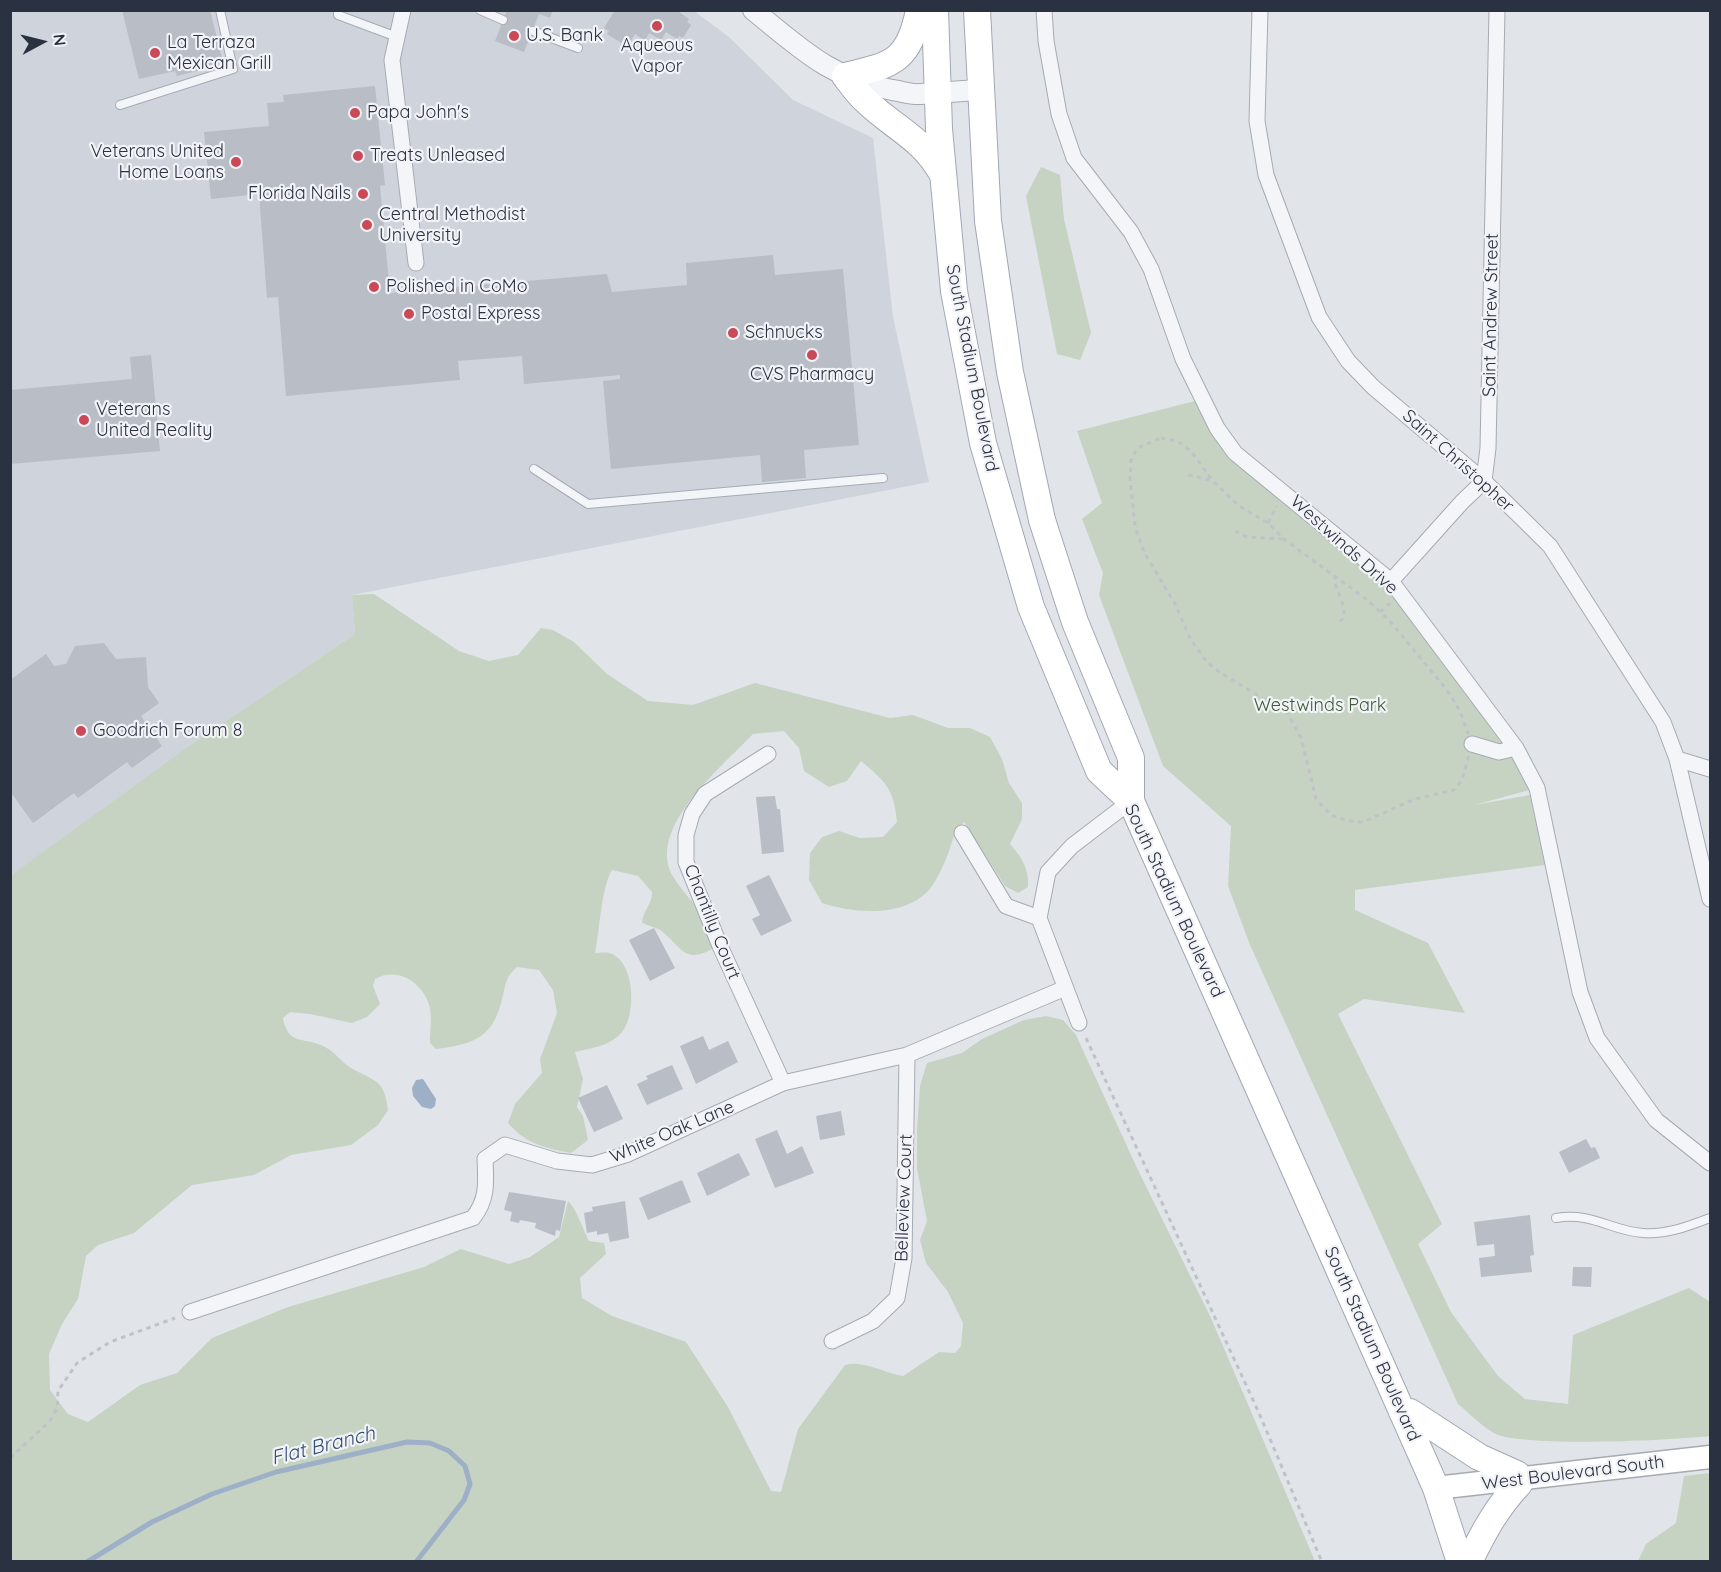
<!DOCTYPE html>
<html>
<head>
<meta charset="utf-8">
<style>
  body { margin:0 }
  #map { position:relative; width:1721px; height:1572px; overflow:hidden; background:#e1e4e9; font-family:Quicksand,sans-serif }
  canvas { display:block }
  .frame { position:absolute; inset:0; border:12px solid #2a3141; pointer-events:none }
  .north { position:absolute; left:12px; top:12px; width:60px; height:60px; -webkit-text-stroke:4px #f1f3f7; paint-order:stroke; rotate:83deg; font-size:16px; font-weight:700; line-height:24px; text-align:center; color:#2a3141 }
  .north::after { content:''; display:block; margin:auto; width:21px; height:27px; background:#2a3141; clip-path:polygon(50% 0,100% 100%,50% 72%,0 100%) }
</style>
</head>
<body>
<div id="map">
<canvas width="1721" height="1572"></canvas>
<div class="frame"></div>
<div class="north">N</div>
</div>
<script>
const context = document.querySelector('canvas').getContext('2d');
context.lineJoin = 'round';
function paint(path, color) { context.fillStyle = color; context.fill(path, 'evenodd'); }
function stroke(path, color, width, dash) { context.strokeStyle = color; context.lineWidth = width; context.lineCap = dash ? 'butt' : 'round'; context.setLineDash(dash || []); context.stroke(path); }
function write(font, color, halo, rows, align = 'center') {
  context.font = font + ' Quicksand,sans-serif'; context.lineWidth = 4.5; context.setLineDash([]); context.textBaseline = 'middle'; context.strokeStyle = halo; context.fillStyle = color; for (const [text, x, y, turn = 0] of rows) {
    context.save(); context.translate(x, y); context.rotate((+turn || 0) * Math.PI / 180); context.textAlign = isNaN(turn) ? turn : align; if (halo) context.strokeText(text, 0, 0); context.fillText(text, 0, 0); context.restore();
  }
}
paint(new Path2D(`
  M11 11H694L729 37 793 100 873 138 893 317 929 482 352 595 355 634 186 748 11 876Z`), '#cfd3db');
paint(new Path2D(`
  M1041 167 1060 175 1064 219 1091 333 1080 360 1057 354 1026 196Z
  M1203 399 1217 428 1391 581 1537 788 1474 805 1530 795 1545 865 1355 890V910L1428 943 1465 1013 1364 999 1338 1014 1442 1224 1418 1244 1451 1312 1498 1376 1525 1399 1568 1404 1573 1335 1689 1288 1710 1302V1436C1675 1440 1519 1448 1494 1433 1481 1426 1469 1413 1458 1404L1250 945 1228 886 1231 826 1163 766 1099 595 1103 573 1082 519 1102 503 1077 431Z
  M374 594 459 651 489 661 518 655 541 628 553 630 574 642 607 674 648 701 693 705 755 683 890 718 913 715 948 728H970L990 737 1002 759 1009 783 1022 803V819L1010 844C1022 858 1029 868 1028 887L1018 893 1005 886 964 822C951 836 953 843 946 859 942 868 935 884 928 891 902 918 854 913 822 903L809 880 810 853 822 837 839 831 860 838 883 837 897 822C894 789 886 782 861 761L847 781 829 787 804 771 799 748 784 731 753 734C723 766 643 830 674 878 693 907 709 912 712 949 683 965 681 945 660 930 655 927 647 925 642 923 643 910 652 905 652 892L638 876 612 870C601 888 600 929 595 953 599 953 605 952 609 953 635 960 637 1014 622 1032 610 1046 592 1048 575 1052L583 1079 577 1107 583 1116 588 1140 571 1153C545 1148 526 1144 508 1123L515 1104 542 1073 540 1059 557 1013 553 990 539 970 517 967C507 975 506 982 503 995 494 1037 476 1044 436 1049L430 1043C430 1032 432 1019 430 1008 424 983 398 966 375 979L373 986 380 1004 367 1017 352 1023 310 1014 290 1012 283 1018C288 1045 302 1037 321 1045 334 1050 340 1061 351 1068 376 1082 384 1079 388 1110L378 1125 351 1145 291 1155 254 1175 192 1185 134 1233 98 1245 86 1256 78 1299 62 1324 49 1354 50 1390 68 1414 88 1422 140 1385 177 1373 212 1338 288 1307 424 1267 461 1249 509 1264 530 1257 559 1237 568 1201C576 1208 583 1229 589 1241L604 1243 606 1254 580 1278 582 1298 612 1316 686 1342 728 1407 771 1491 781 1492 798 1429 845 1365C863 1360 884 1373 903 1376L939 1352 955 1353 961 1346 963 1323 948 1292 926 1263 920 1240 927 1221 917 1168V1129L920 1086 927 1063 962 1053 982 1039 1024 1020 1046 1016 1063 1020 1076 1035 1137 1168 1211 1318 1315 1561H11L10 876 186 748 355 634 352 595Z
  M1710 1473V1561H1638L1646 1544 1676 1523 1684 1476Z`), '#c6d3c2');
paint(new Path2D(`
  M423 1079 436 1099 435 1106 431 1109 422 1107 413 1096 412 1088 416 1080Z`), '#9db0c8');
stroke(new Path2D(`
  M87 1562 152 1522 212 1494 276 1472 407 1442 430 1443 449 1451 465 1466 470 1484 464 1500 416 1562`), '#9db0c8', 5);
paint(new Path2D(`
  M122 10H210L222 58 217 66 177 76 175 71 139 79Z
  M507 10H553L550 18 539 14 524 52 495 41Z
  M615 10H676L689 19 687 22 691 25 683 38 679 36 677 39 666 32 661 40 649 33 645 41 635 34 629 44 624 41 623 44 607 34 609 31 604 28Z
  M375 86 385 185 380 186 390 293 607 274 612 292 687 285 686 263 773 255 775 275 843 269 859 445 804 450 806 478 762 482 760 455 611 469 603 381 620 379V375L524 384 522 356 458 361 460 380 286 396 278 297 267 298 259 194 211 199 204 132 269 126 267 103 284 102 283 95Z
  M151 355 160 451 10 464V390L132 379 130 357Z
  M104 643 116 659 146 657 148 687 159 703 141 716 162 746 132 768 127 762 78 798 74 793 33 823 10 791V680L46 654 54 666 66 664 75 646Z
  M775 796 777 809H780L784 852 762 854 756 797Z
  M769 875 792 921 761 936 752 919 760 915 746 886Z
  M654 928 675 968 650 981 629 940Z
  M703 1036 709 1050 728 1041 738 1062 696 1084 680 1046Z
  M672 1065 683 1089 647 1105 637 1084 648 1079 646 1076Z
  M607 1085 623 1119 594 1132 578 1098Z
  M841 1111 845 1135 820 1140 816 1116Z
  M777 1130 787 1154 802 1146 814 1173 775 1188 755 1139Z
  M1586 1139 1591 1148 1595 1147 1600 1158 1569 1173 1559 1152Z
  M739 1153 750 1175 707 1196 697 1173Z
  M682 1180 691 1202 648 1220 639 1198Z
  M509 1192 566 1201 560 1231 556 1230 555 1236 535 1228 536 1223 520 1220 519 1223 510 1221 512 1212 504 1210Z
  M625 1201 629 1238 610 1242 608 1233 597 1235V1231L587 1233 584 1213 593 1211 592 1207Z
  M1530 1215 1534 1255 1530 1256 1532 1272 1481 1277 1479 1258 1495 1256 1494 1244 1477 1246 1474 1222Z
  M1573 1267H1592L1591 1287 1572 1286Z`), '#b8bdc6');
const service = new Path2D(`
  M338 10V15L397 37
  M480 10 503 20
  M533 31 578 48
  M120 105 233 69 220 10
  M534 469 588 504 883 478
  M1556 1218C1593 1212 1611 1231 1643 1233 1666 1235 1689 1226 1710 1218`);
const minor = new Path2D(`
  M403 10 392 60 416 263
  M1044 10 1046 41 1059 114 1074 158 1131 232 1151 269 1183 359 1217 428 1235 453 1391 581 1516 748 1537 788 1580 992 1597 1038 1656 1120 1710 1163
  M1260 10 1257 121 1266 175 1319 317 1348 361 1373 387 1484 481 1550 546 1663 722 1677 759 1710 899
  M1391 581 1462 502 1484 481 1488 448 1497 10
  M1472 744 1499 752 1516 748
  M768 754 705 794 692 814 686 835V862L720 946 783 1083
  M1677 759 1710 769
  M962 833 1006 906 1039 918 1079 1023
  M1039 918 1048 872 1072 846 1131 801
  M190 1312 473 1218C488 1199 486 1182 485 1159L505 1145 557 1161 592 1165 628 1154 783 1083 907 1055 1063 989
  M832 1341 873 1321 897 1298 904 1258 907 1055`);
const tertiary = new Path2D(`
  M753 10C800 48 831 79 892 90 901 91 911 95 920 94 940 93 960 91 980 90`);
const secondary = new Path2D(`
  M1436 1488 1710 1457`);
const primary = new Path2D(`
  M919 10C909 62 892 65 845 76 851 84 858 94 866 101 895 129 922 137 943 175
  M935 10 939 129 954 291 983 443 1031 607 1099 771 1131 801 1436 1488 1460 1562
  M977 10 988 221 1010 372 1042 520 1075 622 1131 758V801
  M1402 1412H1410L1479 1457 1517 1474 1519 1484C1497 1507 1483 1533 1469 1562`);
stroke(service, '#a6abb3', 10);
stroke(minor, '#a6abb3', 17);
stroke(tertiary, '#a6abb3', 22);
stroke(secondary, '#a6abb3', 25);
stroke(primary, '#a1a8b5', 28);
stroke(new Path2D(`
  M1161 438 1177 441 1191 451 1212 480 1239 506 1268 523 1285 540 1366 599 1389 620 1447 690 1460 711 1472 744 1462 780 1454 790 1415 799 1363 822 1348 821 1331 815 1316 799 1301 738 1288 714 1218 671 1207 662 1191 640 1175 604 1144 552 1135 526 1130 479 1131 461 1137 448Z
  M1188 475 1210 480
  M1268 523 1277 506
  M1235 531 1247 537 1283 539
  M1335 575C1333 591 1348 603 1343 619L1339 622
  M1380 612 1390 603
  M1086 1038 1259 1413 1322 1562
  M10 1458 50 1421 57 1408 58 1391 77 1363 110 1342 175 1318`), '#bfc2c8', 3, [4.5, 4.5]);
stroke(service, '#f4f5f8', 8);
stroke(minor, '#f4f5f8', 15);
stroke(tertiary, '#f4f5f8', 20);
stroke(secondary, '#fff', 22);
stroke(primary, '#fff', 26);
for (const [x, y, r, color] of [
  [657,26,6,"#cb4957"],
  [514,36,6,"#cb4957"],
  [155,53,6,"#cb4957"],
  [355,113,6,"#cb4957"],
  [358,156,6,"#cb4957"],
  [236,162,6,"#cb4957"],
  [363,194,6,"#cb4957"],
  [367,225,6,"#cb4957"],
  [374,287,6,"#cb4957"],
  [409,314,6,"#cb4957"],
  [733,333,6,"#cb4957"],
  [812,355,6,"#cb4957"],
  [84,420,6,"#cb4957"],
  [81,731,6,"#cb4957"]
]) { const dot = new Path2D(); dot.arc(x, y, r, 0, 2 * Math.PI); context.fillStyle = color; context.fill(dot); stroke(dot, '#f1f3f7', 2); }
write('18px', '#2a3141', '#f1f3f7', [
  ["U.S. Bank",526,36],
  ["La Terraza",167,43],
  ["Mexican Grill",167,64],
  ["Aqueous",657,46,"center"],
  ["Vapor",657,67,"center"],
  ["Papa John's",367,113],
  ["Veterans United",224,152,"right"],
  ["Home Loans",224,173,"right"],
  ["Treats Unleased",370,156],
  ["Florida Nails",351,194,"right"],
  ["Central Methodist",379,215],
  ["University",379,236],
  ["Polished in CoMo",386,287],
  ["Postal Express",421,314],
  ["Schnucks",745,333],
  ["CVS Pharmacy",812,375,"center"],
  ["Veterans",96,410],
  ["United Reality",96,431],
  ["Goodrich Forum 8",93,731]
], 'left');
write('18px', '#2a3141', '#f1f3f7', [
  ["Saint Andrew Street",1491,315,-89],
  ["South Stadium Boulevard",972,368,79],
  ["Saint Christopher",1458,461,42],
  ["Westwinds Drive",1344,545,42],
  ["South Stadium Boulevard",1174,901,65],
  ["Chantilly Court",712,922,68],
  ["White Oak Lane",672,1132,-23],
  ["Belleview Court",904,1198,-88],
  ["South Stadium Boulevard",1372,1344,66],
  ["West Boulevard South",1573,1473,-7]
]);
write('18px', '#3d5c37', '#f1f3f7', [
  ["Westwinds Park",1320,706]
]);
write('italic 20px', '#354e74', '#f1f3f7', [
  ["Flat Branch",323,1446,-14]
]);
</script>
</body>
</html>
